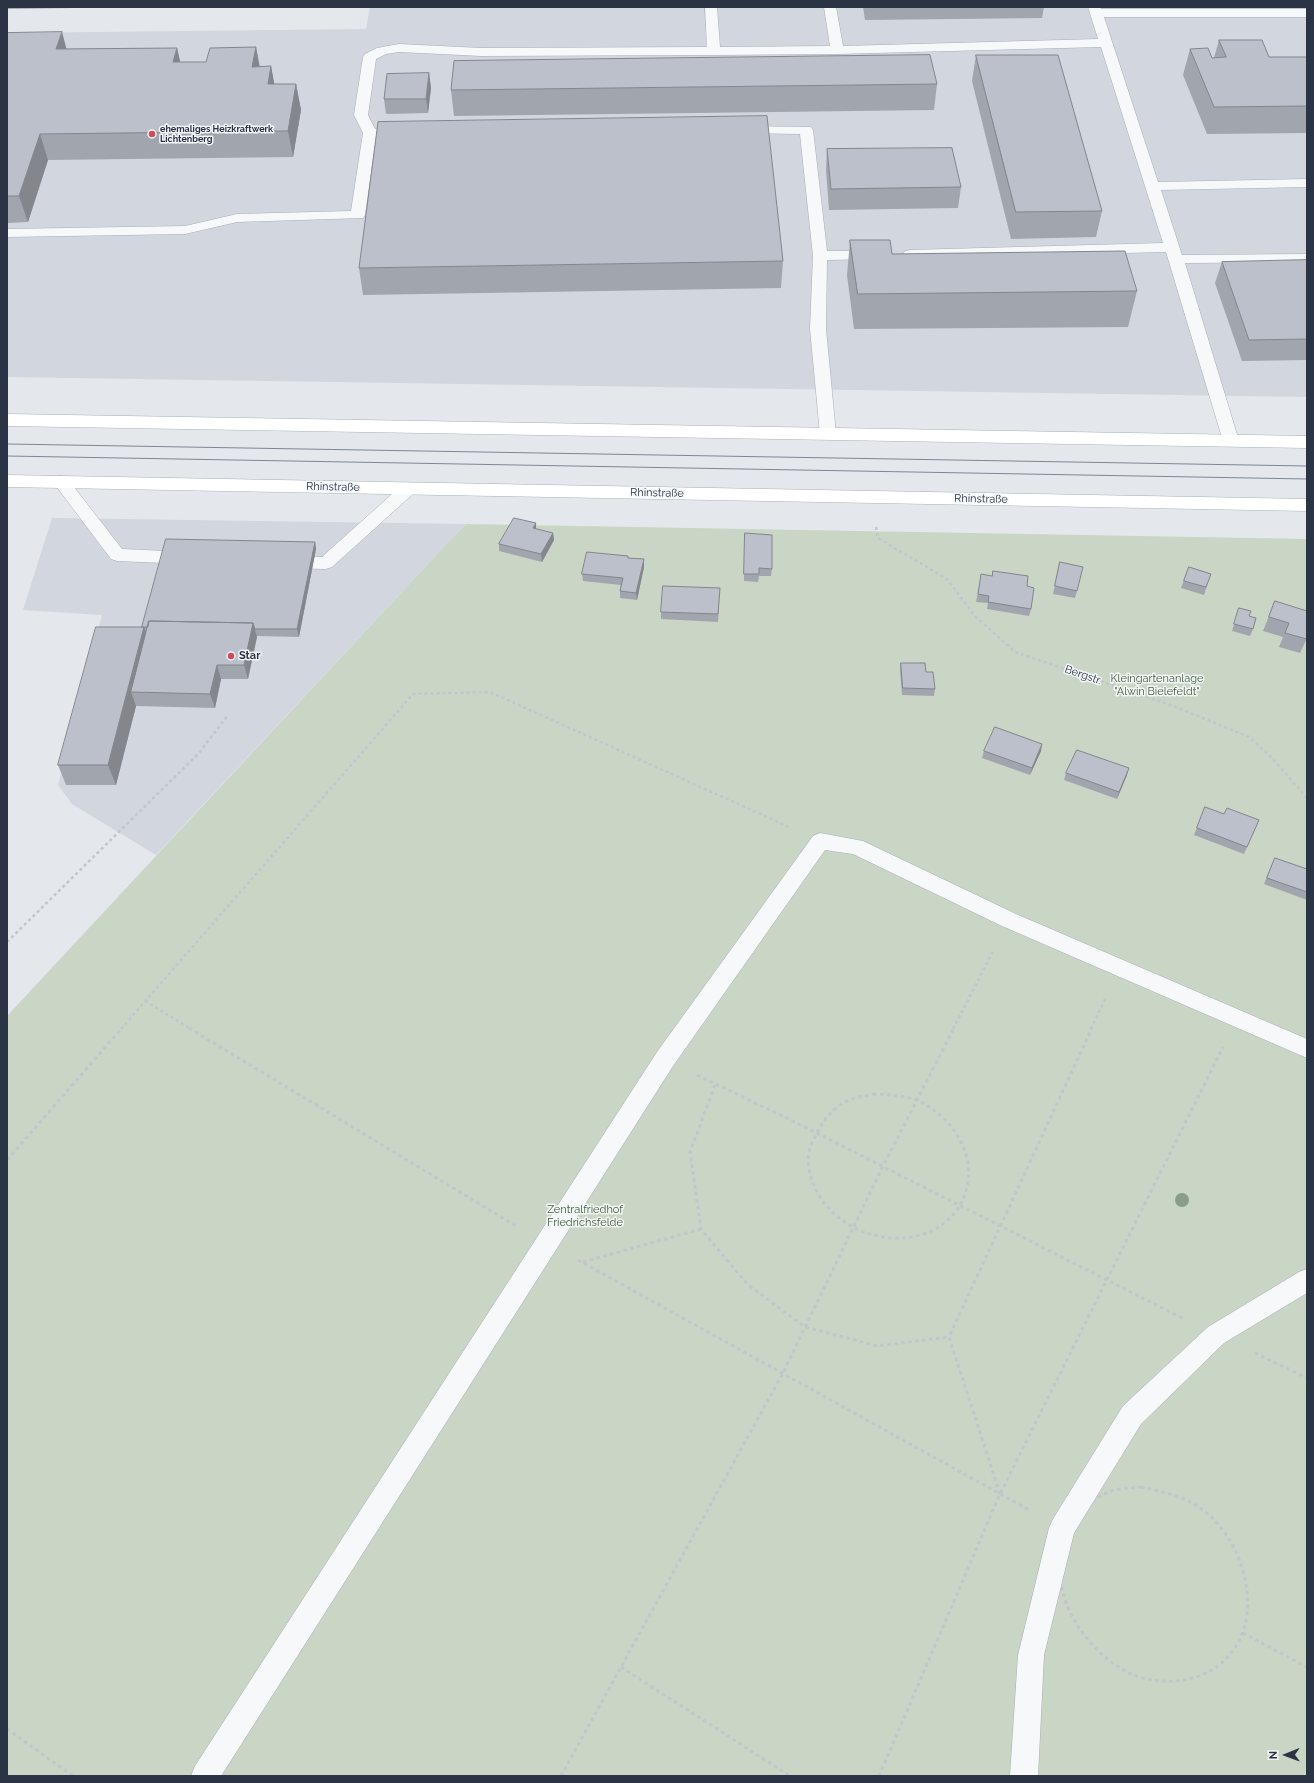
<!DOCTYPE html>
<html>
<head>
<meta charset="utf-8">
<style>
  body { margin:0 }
  #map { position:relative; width:1314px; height:1783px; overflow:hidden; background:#e4e7ec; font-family:Raleway,sans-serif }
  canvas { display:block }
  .frame { position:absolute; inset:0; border:8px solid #2b3445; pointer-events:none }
  .north { position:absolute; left:1266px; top:1735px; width:40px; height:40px; -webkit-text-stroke:3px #f4f6f9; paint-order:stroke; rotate:269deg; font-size:11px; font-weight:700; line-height:16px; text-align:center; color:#2b3445 }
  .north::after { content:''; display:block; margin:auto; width:14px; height:18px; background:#2b3445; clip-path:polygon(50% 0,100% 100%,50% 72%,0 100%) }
</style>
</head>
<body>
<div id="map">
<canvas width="1314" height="1783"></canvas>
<div class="frame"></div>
<div class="north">N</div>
</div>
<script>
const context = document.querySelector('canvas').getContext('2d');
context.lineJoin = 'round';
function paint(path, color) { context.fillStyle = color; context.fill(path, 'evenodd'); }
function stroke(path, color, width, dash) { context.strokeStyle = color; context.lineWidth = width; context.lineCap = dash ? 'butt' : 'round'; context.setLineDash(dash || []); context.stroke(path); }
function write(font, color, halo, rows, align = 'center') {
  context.font = font + ' Raleway,sans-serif'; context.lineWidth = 3; context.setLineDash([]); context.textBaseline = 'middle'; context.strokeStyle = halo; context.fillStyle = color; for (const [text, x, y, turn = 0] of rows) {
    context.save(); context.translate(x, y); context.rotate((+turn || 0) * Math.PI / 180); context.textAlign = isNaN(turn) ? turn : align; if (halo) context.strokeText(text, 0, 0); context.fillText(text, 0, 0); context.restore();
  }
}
paint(new Path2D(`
  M370 7H1307V397L7 377V33L366 29Z
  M52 518 466 524 440 551 156 855 72 804 58 785 102 615 23 610Z`), '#d2d6de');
paint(new Path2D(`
  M466 524 1307 539V1776H7V1016L440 551Z`), '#c9d6c5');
const service = new Path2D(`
  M705 7H717L720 47 830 46 824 7H836L843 46 1098 39 1088 7H1100L1101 9H1307V17H1104L1158 182 1307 179V187L1161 190 1182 255 1307 254V262L1185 263 1239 441 1237 445 1231 446 1225 445 1223 441 1166 252 910 258 905 257 903 254 905 251 910 250 1163 243 1101 47 837 54 714 55 481 56 399 52 386 54 376 59 368 115 375 129 409 130 411 133 409 136 376 137 365 215 363 218 237 222 185 234 7 237V229L185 226 237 214 351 211 363 133 354 115 363 57 365 54 377 48 399 44 481 48 707 47Z
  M742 126 811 127 813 130 827 251H876L881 252 883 255 881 258 876 259 827 260 826 329 836 434 834 438 828 439 822 438 820 434 810 329 813 256 800 134 737 133 735 130 737 127Z
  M61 476 67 478 122 549 189 552 195 554 198 558 195 562 189 564 117 561 111 559 53 482 55 478Z
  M408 483 414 485 416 489 414 493 332 567 326 569 287 568 281 566 278 562 281 558 287 556 322 557 402 485Z
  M820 833 863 841 1016 914 1307 1039V1058L1002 926 853 854 825 850 673 1066 221 1776H191L195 1766 657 1052 813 836Z
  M1307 1269V1293L1224 1343 1141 1424 1074 1533 1044 1655 1038 1776H1010L1018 1655 1049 1528 1053 1519 1123 1406 1208 1327 1299 1272Z`);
const secondary = new Path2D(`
  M7 414 1307 436V448L7 426Z
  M7 475 1307 499V511L7 487Z`);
stroke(service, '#a9aeb7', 1);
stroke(secondary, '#a9aeb7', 1);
stroke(new Path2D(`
  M876 527 878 538 947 579 974 615 1015 652 1176 707 1249 737 1271 757 1307 798
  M7 942 199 753 228 715
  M145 1001 191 1029
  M121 1029 413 694 490 692 789 827
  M953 1029 994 949
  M1091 1029 1106 997`), '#c2c5cb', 2.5, [3, 3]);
stroke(new Path2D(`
  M189 1028 516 1226
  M697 1075 801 1125 1182 1318
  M715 1085 690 1152 701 1229 747 1284 805 1327 877 1346 949 1337
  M873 1094C890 1095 908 1095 923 1103 959 1123 982 1166 960 1205 957 1212 950 1218 944 1223 933 1233 916 1237 902 1238 863 1240 822 1216 811 1177 808 1168 807 1154 811 1145 813 1140 816 1136 818 1131 825 1118 835 1106 849 1100 857 1097 865 1096 873 1094Z
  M7 1160 122 1028
  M578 1260 1031 1511
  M583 1262 701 1229
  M1255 1353 1307 1378
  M1141 1487C1163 1492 1185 1496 1203 1510 1252 1547 1271 1641 1206 1673 1183 1684 1152 1684 1129 1673 1091 1654 1054 1605 1061 1561 1062 1549 1066 1538 1072 1527 1080 1512 1094 1497 1111 1491 1121 1488 1131 1488 1141 1487Z
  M1000 1494 949 1337 1092 1028
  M1243 1633 1307 1667
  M621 1667 790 1776
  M7 1729 73 1776
  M561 1776 783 1373 882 1168 954 1028
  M879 1776 1000 1494 1223 1047`), '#c2c5cb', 3, [3.5, 3.5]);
paint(service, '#f7f8fa');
paint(secondary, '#fff');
stroke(new Path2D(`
  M7 444 1307 466
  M7 456 1307 479`), '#7d8696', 1);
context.fillStyle = '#899d89';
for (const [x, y] of [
  [1182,1200]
]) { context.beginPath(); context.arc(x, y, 7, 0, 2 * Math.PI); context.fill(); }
paint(new Path2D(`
  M7 7H144L7 9Z
  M863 7H1044L1042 18 865 20Z
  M7 33 67 49 177 48 180 62H206L256 47 259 66H271L274 84H296L301 110 293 157 48 160 28 222 7 223Z
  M1219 40 1269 57H1307V133L1207 134 1183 75 1190 49 1212 58H1214Z
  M976 55 1102 211 1096 237 1011 239 972 81Z
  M429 73 431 88 428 113 386 114 384 99Z
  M937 84 934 110 454 116 451 90Z
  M827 149 961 187 958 208 829 210 826 170Z
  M850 240 892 254 1137 291 1128 327 854 329 847 275Z
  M1307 260V360L1242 361 1215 283 1222 262Z
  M783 261 781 288 363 295 359 268Z
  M536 523V529L553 533 554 540 542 562 499 551V544Z
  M745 533 772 569 771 576H759L758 582 744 581Z
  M315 542 316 549 299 637 257 636 248 679H221L215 708 136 706 116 785H66L58 765 142 627Z
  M628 558 644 567 637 600 620 598V591L621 585 583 581 582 574Z
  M1060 562 1077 591 1075 598 1053 594Z
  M1189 567 1211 574 1204 595 1181 588Z
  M980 581 1027 586 1031 609 1029 616 987 609 988 603 976 602Z
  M720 588 718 622 661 619V612Z
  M1275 601 1307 638 1300 653 1279 647 1283 637 1263 631Z
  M1239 608 1249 616 1253 629 1250 636 1232 631Z
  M901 663 926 672 935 689 934 696 902 695 900 670Z
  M984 751H1041L1030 775 982 758Z
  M1066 773 1127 775 1117 799 1064 780Z
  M1205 807 1224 814 1259 820 1244 854 1194 835Z
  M1275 858 1307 869V900L1264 884Z`), '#a1a5ae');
paint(new Path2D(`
  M62 32 69 58 56 49Z
  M256 47 261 73 252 67Z
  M177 48 183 74 173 62Z
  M271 66 276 93 268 84Z
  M429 73 431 88 428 113 426 99Z
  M296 84 301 110 293 157 288 131Z
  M40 134 48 160 28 222 19 196Z
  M536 523V530L533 528Z
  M553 533 554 540 542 562 541 554Z
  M315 542 316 549 299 637 297 629Z
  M644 559V567L637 600 636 593Z
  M253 623 257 637 248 679 244 665Z
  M144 627 151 647 131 692 136 706 116 785 108 765Z
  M217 665 221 679 215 708 210 694Z
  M1042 744 1041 751 1030 775 1032 768Z
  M1129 768 1127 775 1117 799 1119 792Z`), '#83868d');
const building = new Path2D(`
  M62 32 56 49 177 48 173 62H206L210 48 256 47 252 67 271 66 268 84H296L288 131 40 134 19 196H7V33Z
  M1219 40H1262L1269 57H1307V106L1214 107 1190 49 1208 48 1212 58 1226 57Z
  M930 55 937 84 451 90 454 61Z
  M976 55H1058L1102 211 1016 212Z
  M429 73 426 99H384L387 74Z
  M767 116 783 261 359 268 378 122Z
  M952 148 961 187 831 189 827 149Z
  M850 240H890L892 254 1125 251 1137 291 858 294Z
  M1307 260V339L1249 340 1222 262Z
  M514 518 536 523 533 528 553 533 541 554 499 544Z
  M745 533 772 535V569L759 568V574H744Z
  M166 539 315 542 297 629H255L253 623 149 621 148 627H142Z
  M587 552 628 556V558L644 559 636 593 620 591 623 578 582 574Z
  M1060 562 1083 567 1077 591 1055 586Z
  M1189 567 1211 574 1206 587 1184 581Z
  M993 571 1028 576 1027 586 1034 588 1031 609 988 602 989 596 978 594 981 574 992 576Z
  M663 586 720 588 718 614 661 612Z
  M1275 601 1307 611V639L1285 633 1289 623 1269 617Z
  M1239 608 1251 611 1249 616 1256 618 1253 629 1234 624Z
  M149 621 253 623 244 665H217L210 694 131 692Z
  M96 627H144L108 765H58Z
  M901 663H925L926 672H933L935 689 903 688Z
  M995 727 1042 744 1032 768 984 751Z
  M1077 750 1129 768 1119 792 1066 773Z
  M1205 807 1224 814 1227 808 1259 820 1247 847 1197 828Z
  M1275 858 1307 869V892L1267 878Z`);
paint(building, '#bbc0ca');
stroke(building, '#83868d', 1);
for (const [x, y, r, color] of [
  [152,134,4,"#d1495b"],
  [231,656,4,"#d1495b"]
]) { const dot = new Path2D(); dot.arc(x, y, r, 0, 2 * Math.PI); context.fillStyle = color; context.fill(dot); stroke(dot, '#f4f6f9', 1.5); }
write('bold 9px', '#2b3445', '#f4f6f9', [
  ["ehemaliges Heizkraftwerk",160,129],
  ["Lichtenberg",160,139]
], 'left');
write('11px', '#2b3445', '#f4f6f9', [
  ["Rhinstraße",333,487,1],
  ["Rhinstraße",657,493,1],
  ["Rhinstraße",981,499,1],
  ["Bergstr.",1083,675,19]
]);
write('bold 11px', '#2b3445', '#f4f6f9', [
  ["Star",239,656]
], 'left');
write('11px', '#3f6138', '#f4f6f9', [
  ["Kleingartenanlage",1157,679],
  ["\"Alwin Bielefeldt\"",1157,692],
  ["Zentralfriedhof",585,1210],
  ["Friedrichsfelde",585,1223]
]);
</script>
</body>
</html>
